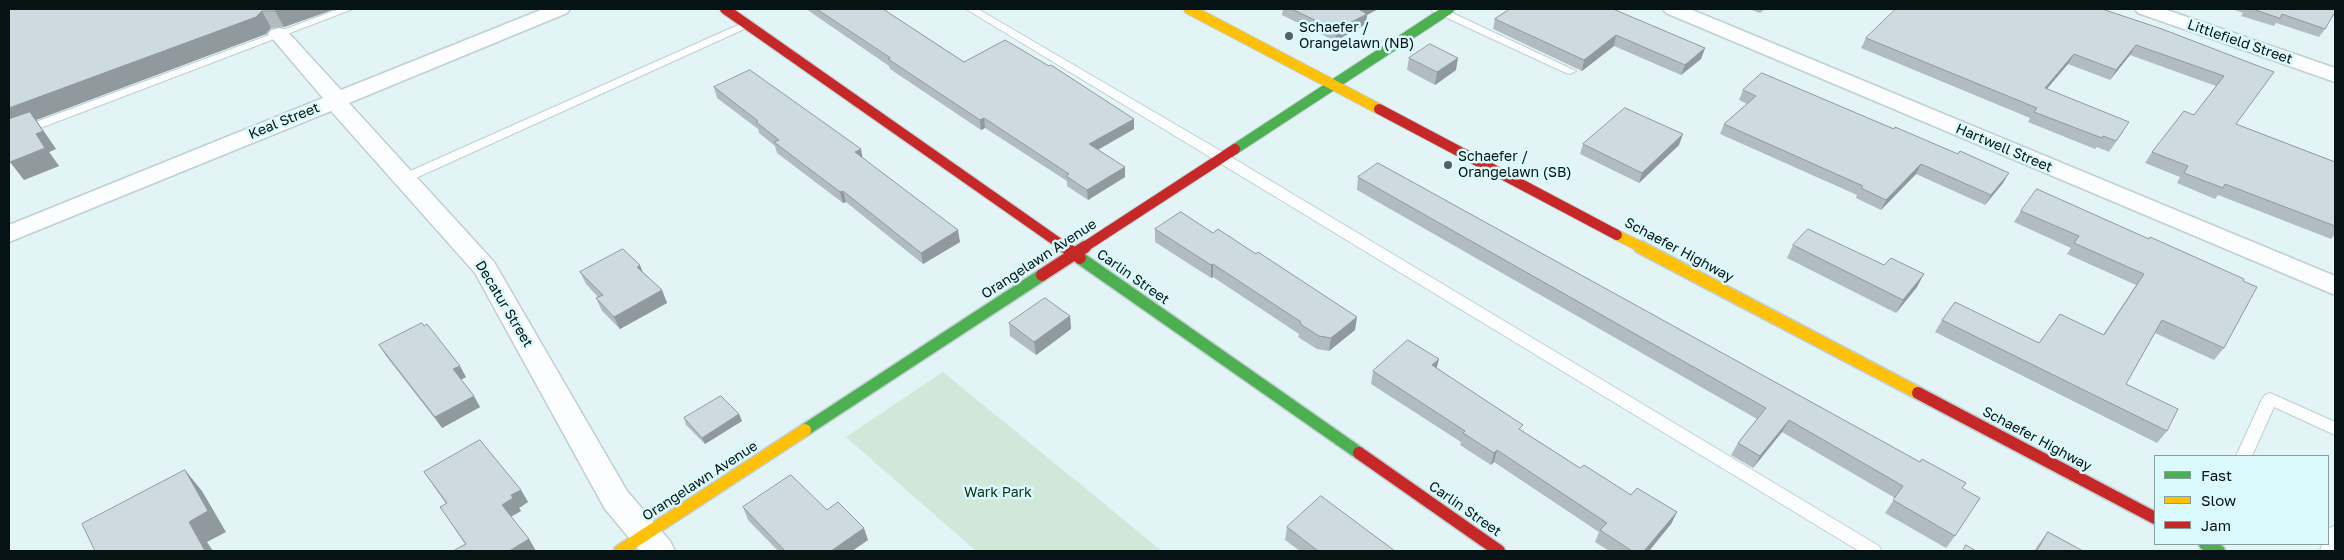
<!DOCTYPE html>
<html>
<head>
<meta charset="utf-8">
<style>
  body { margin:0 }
  #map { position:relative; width:2344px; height:560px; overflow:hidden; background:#e3f4f6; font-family:"Golos Text",sans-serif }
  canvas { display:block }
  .frame { position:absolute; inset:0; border:10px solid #051315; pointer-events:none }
  .legend { position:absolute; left:2154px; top:455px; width:175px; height:90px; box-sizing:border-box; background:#dbfafe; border:1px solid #859ea1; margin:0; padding:6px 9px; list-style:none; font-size:15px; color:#051315 }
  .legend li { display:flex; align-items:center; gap:10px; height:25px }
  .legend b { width:25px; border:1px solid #859ea1 }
</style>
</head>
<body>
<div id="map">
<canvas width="2344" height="560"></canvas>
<div class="frame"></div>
<ul class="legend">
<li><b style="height:6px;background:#4caf50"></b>Fast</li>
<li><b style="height:6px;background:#ffc107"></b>Slow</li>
<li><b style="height:6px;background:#c62828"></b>Jam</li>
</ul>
</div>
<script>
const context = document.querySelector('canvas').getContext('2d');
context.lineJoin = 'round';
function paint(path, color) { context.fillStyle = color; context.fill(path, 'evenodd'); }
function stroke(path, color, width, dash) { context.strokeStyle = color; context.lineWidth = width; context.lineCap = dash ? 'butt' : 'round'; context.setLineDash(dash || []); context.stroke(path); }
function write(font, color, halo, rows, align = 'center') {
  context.font = font + ' "Golos Text",sans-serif'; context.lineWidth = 5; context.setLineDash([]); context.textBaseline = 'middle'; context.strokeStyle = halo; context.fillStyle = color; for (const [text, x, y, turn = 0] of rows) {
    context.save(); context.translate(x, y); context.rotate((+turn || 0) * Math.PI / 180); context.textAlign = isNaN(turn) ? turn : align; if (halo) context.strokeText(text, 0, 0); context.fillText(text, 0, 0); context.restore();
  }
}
paint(new Path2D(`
  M943 372 1162 551H976L846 437Z`), '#d0e7da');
const lane = new Path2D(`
  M339 9H353L9 140V132Z
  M966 9H978L1226 154 1879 546 1881 551H1859Z
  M1431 9H1444L1576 71 1570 74 1566 73 1432 11Z
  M747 21 752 24 751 26 407 182 403 183 397 179 399 176Z
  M2270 393 2335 422V435L2274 407 2252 456H2236L2262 399 2265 395Z
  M2335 526V551H2320L2322 544H2328L2329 528Z`);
const street = new Path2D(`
  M543 9H570L567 13 349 103 494 262 627 491 670 541 675 551H640L605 509 475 273 331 111 9 242V225L323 98 272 38 268 34 272 30 279 28 286 30 341 90Z
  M1663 9H1690L2335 276V295L1666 13Z
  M2135 9H2164L2335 68V82L2138 13Z`);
const fastFar1 = new Path2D(`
  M1235 149 1449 9`);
const fast = new Path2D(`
  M1080 258 1359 453
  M805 430 1042 275
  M2205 544 2219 551`);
const slowFar1 = new Path2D(`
  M1189 9 1379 109
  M1617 235 1643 248`);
const slow = new Path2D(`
  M1640 247 1918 393
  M620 551 805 430`);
const jamFar1 = new Path2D(`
  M725 9 1066 248
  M1379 109 1617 235
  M1083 248 1235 149`);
const jam = new Path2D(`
  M1065 247 1080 258
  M1042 275 1085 247
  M1918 393 2155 518
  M1359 453 1499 551`);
stroke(lane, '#c0cfd1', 2);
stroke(street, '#c0cfd1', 3);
stroke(fastFar1, '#c0cfd1', 12);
stroke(fast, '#c0cfd1', 15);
stroke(slowFar1, '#c0cfd1', 12);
stroke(slow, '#c0cfd1', 15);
stroke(jamFar1, '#c0cfd1', 12);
stroke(jam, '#c0cfd1', 15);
paint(lane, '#fbfdfe');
paint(street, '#fbfdfe');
stroke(fastFar1, '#4caf50', 10);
stroke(fast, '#4caf50', 12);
stroke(slowFar1, '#ffc107', 10);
stroke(slow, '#ffc107', 12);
stroke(jamFar1, '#c62828', 10);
stroke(jam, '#c62828', 12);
paint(new Path2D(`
  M10 9H335L284 27 271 28 266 34 36 120 56 149 49 152 59 166 24 180Z
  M806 9H883L964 62 1134 129 1098 150 1125 167V177L1088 200 1067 186V181L985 128 981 130 890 69 889 66Z
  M1283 9H1378L1367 15 1366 24 1335 41 1282 15Z
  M1510 9 1705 48 1701 59 1681 75 1614 46 1582 71 1493 29 1495 19Z
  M1749 9H1765L1760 13Z
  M2102 9 2274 72 2236 124 2335 162V234L2331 239 2218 195 2215 199 2177 183 2180 177 2145 163 2152 152 2194 115 2216 86 2130 55 2110 80 2068 64 2047 89 2123 132 2109 152 2097 147 2095 149 2028 122 2030 118 1861 48 1866 38Z
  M2232 9H2335L2325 29 2319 37 2276 23 2274 26 2241 16 2243 13Z
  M1409 58 1456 70 1435 85 1407 70Z
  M714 87 863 158 960 242 923 264 846 202 843 203 777 153 775 146 759 133 758 129 717 98Z
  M1743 90 2003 183 1985 205 1916 174 1881 210 1856 198 1857 195 1720 134 1724 124 1747 104 1739 100Z
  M1583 144 1679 145 1639 183 1580 154Z
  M1358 177 1962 488 1955 536 1946 548 1885 513 1895 498 1782 432 1753 468 1731 455 1738 443 1757 419 1357 190Z
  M2021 211 2243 281 2224 348 2214 360 2155 333 2126 384 2167 431 2157 443 1935 332 1942 320 2039 343 2103 335 2136 285 2067 254 2071 248 2014 222Z
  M1155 229 1355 330 1329 351 1317 349 1298 337 1299 334 1213 277 1211 278 1155 242Z
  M1793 245 1884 265 1917 287 1896 313 1787 258Z
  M580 272H643L662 290 667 303 620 329 602 311 596 298 598 297 586 284Z
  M1070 316 1071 329 1036 355 1010 336 1009 323Z
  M379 345 466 377 461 380 480 407 442 428 386 356Z
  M1437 368 1521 430 1580 468 1631 495 1677 512 1671 524 1649 551H1609L1595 542 1599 532 1494 462 1491 465 1460 445 1461 442 1371 384 1373 371Z
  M739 414 742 421 705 444 686 425 684 418Z
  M424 472 521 490 528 502 519 508 521 511 511 517 529 539 536 551H453L465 544 440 507 446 504Z
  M743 507 827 510 868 540 852 551H778L748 520Z
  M1287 527 1395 551H1300L1285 540Z
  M2048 532 2083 551H2034L2038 545Z`), '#b0bcc1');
paint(new Path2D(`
  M280 9H335L284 27 275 11Z
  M1362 9H1378L1367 15 1366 24 1335 41 1336 30Z
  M262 11 271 28 266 34 36 120 56 149 49 152 59 166 24 180 10 162 9 108Z
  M1616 35 1614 46 1582 71 1584 60Z
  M2136 45 2130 55 2110 80 2116 70Z
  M1705 48 1701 59 1681 75 1685 65Z
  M2074 54 2068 64 2039 98 2045 88Z
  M1458 58 1456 70 1435 85 1437 72Z
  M984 118 985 128 981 130 980 120Z
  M1134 119V129L1090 154 1089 144Z
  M1683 134 1679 145 1639 183 1642 173Z
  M861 149 863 160 855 152Z
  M1921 164 1916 174 1881 210 1886 200Z
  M1125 167V177L1088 200 1087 190Z
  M2009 173 2003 183 1985 205 1991 195Z
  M843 191 846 202 843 203 840 192Z
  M958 230 960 242 923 264 921 253Z
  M1213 264V277L1211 278V265Z
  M640 265 645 278 637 267Z
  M1924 274 1917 287 1896 313 1903 300Z
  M662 290 667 303 620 329 614 317Z
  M1070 316 1071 329 1036 355 1034 342Z
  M1357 317 1355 330 1329 351 1331 338Z
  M1439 359 1436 371 1432 365Z
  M460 366 466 377 460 380 453 369Z
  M474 396 480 407 442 428 435 417Z
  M739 414 742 421 705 444 702 438Z
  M1789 420 1782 432 1753 468 1760 456Z
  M1497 450 1494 462 1491 465 1494 453Z
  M185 470 202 491 226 532 207 542 213 551H205L189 522Z
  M521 490 528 502 519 508 521 511 510 517 502 505 511 495Z
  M1677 512 1671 524 1649 551H1644Z
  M864 528 868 540 852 551H831Z
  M529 539 536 551H509Z`), '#90999d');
const building = new Path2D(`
  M9 9H280L275 11H262L256 17 9 108Z
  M817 9H883L964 62 1005 40 1049 66 1051 65 1134 119 1089 144 1125 167 1087 190 1066 176 1069 174 984 118 980 120 888 59 890 58Z
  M1292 9H1362L1360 10 1367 14 1336 30Z
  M1510 9H1613L1705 48 1685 65 1616 35 1584 60 1495 19Z
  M1896 9H2102L2162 29 2274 72 2236 124 2335 162V226L2225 184 2223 188 2184 173 2188 166 2152 152 2184 111 2194 115 2224 76 2136 45 2116 70 2074 54 2045 88 2129 122 2116 141 2103 136 2102 138 2034 112 2037 108 1866 38Z
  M2253 9H2335V12L2325 29 2282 14 2280 18Z
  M1430 44 1458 58 1437 72 1409 58Z
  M750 70 861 149 855 152 958 230 921 253 843 191 840 192 774 142 779 140 756 122 758 121 714 87Z
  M1762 73 1894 129 1895 127 1958 154 1960 151 2009 173 1991 195 1921 164 1886 200 1861 188 1863 186 1724 124 1756 96 1743 90Z
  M1625 108 1683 134 1642 173 1583 144Z
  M30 112 43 131 36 134 45 148 10 162 9 160V119Z
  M1378 163 1920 462 1922 459 1966 483 1962 488 1980 498 1955 536 1893 500 1903 486 1789 420 1760 456 1738 443 1766 408 1358 177Z
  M2037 189 2149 239 2150 237 2186 253 2244 279 2243 281 2257 287 2224 348 2162 320 2126 384 2178 409 2167 431 1942 320 1955 302 2039 343 2060 314 2104 335 2144 274 2074 243 2079 236 2021 211Z
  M1181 212 1213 233 1218 229 1256 254 1258 252 1357 317 1331 338 1319 336 1300 324 1301 322 1213 264 1211 265 1155 229Z
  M1808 229 1884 265 1891 258 1924 274 1903 300 1793 245Z
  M623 249 640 265 637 267 662 290 614 317 596 298 603 295 580 272Z
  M1045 298 1070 316 1034 342 1009 323Z
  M422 323 424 326 427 324 460 366 453 369 474 396 435 417 379 345Z
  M1408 340 1439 359 1432 365 1523 425 1519 429 1580 468 1584 465 1631 495 1637 488 1677 512 1644 551H1632L1600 530 1607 523 1497 450 1494 453 1463 433 1465 431 1373 371Z
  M721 396 739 414 702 438 684 418Z
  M480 440 521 490 511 495 513 498 502 505 529 539 509 551H453L466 544 440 507 447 503 424 472Z
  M185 470 208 511 189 522 205 551H95L82 524Z
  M791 475 827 510 838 502 864 528 831 551H785L743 507Z
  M1321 496 1395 551H1318L1287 527Z
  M2048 532 2083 551H2037Z
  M1966 545 1976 551H1963Z`);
paint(building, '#cddbe0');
stroke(building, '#90999d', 1);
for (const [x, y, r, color] of [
  [1289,36,5,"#536264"],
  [1448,165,5,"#536264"]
]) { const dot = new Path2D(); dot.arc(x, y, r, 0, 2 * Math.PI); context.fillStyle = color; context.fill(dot); stroke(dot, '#dbfafe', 2); }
write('14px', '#051315', '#dbfafe', [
  ["Schaefer /",1299,28],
  ["Orangelawn (NB)",1299,44],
  ["Schaefer /",1458,157],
  ["Orangelawn (SB)",1458,173]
], 'left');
write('14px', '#051315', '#dbfafe', [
  ["Littlefield Street",2240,42,19],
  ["Keal Street",284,121,-22],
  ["Hartwell Street",2004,148,23],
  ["Schaefer Highway",1679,250,28],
  ["Orangelawn Avenue",1039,259,-33],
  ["Carlin Street",1133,277,35],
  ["Decatur Street",504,304,59],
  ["Schaefer Highway",2037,439,28],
  ["Orangelawn Avenue",700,481,-33],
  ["Carlin Street",1465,509,35]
]);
write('14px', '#083612', '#dbfafe', [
  ["Wark Park",998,493]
]);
</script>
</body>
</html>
